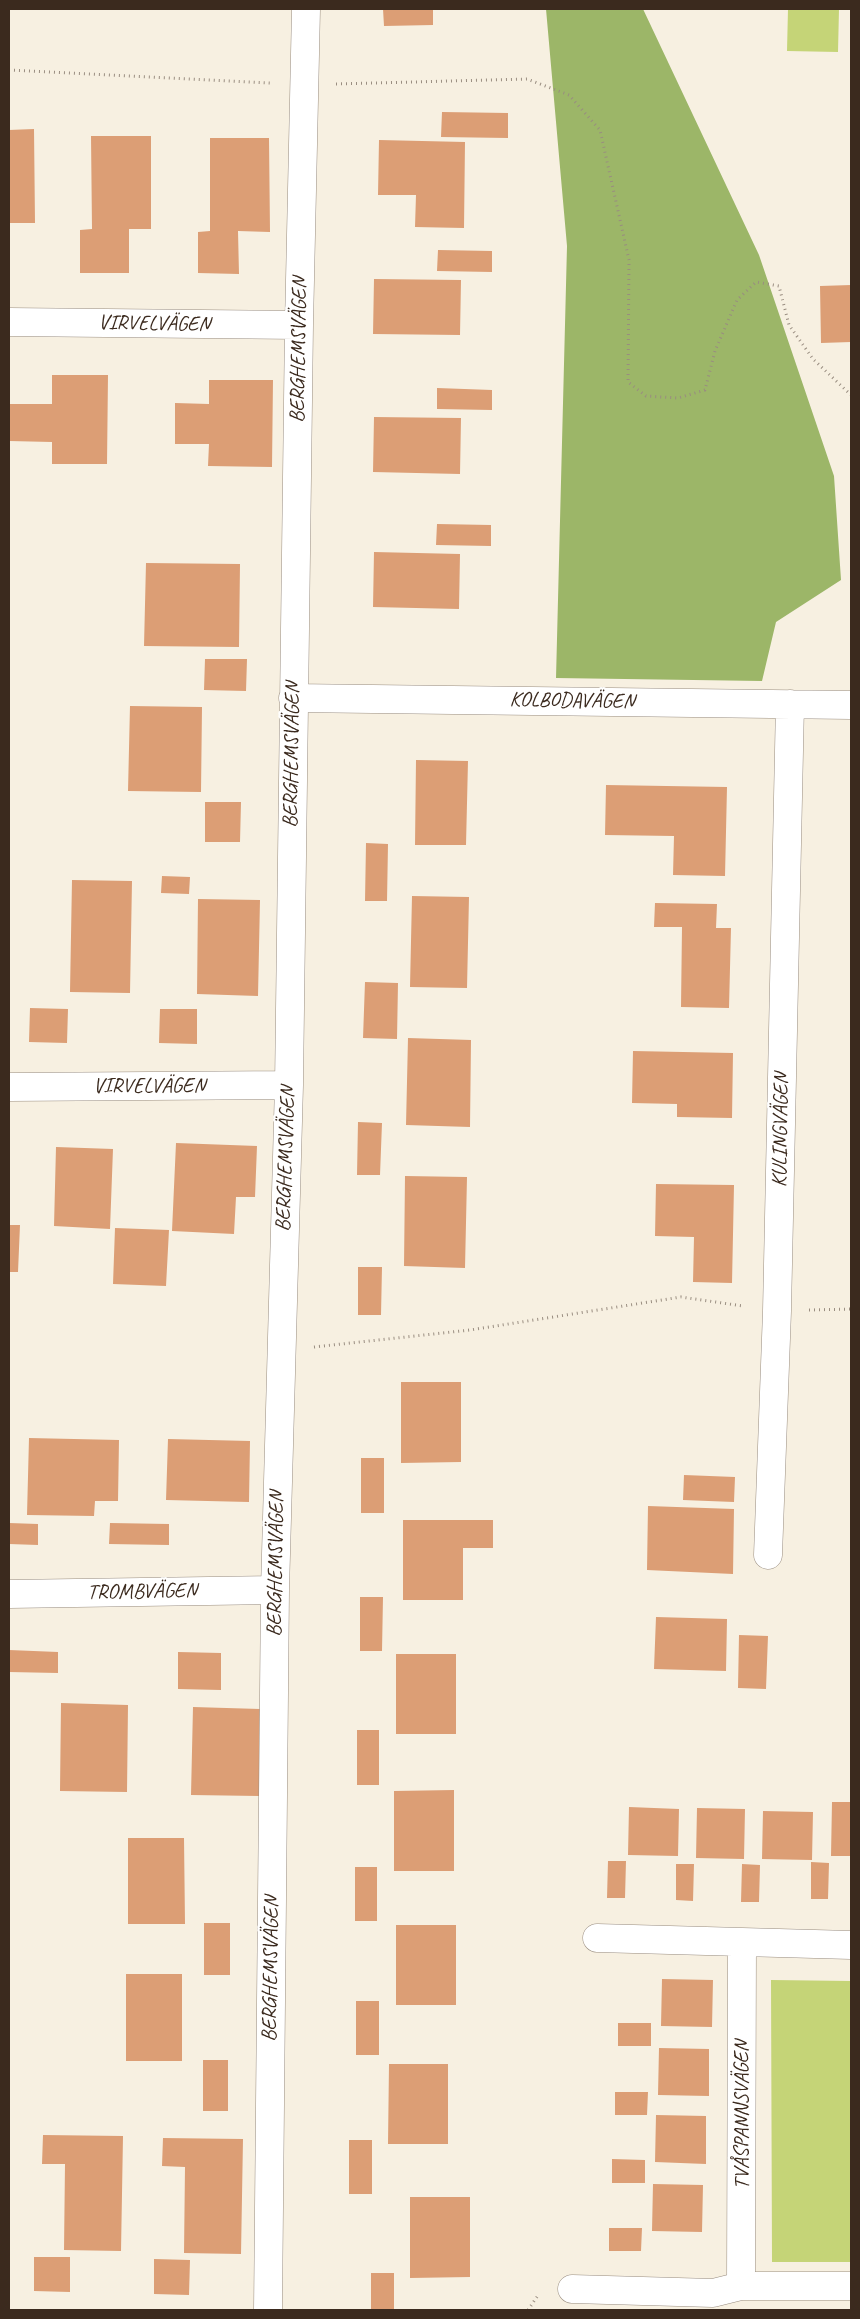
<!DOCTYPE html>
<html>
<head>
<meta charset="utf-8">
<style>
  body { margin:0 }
  #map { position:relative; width:860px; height:2319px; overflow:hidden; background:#f7f0e1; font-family:Caveat,sans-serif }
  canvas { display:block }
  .frame { position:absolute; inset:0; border:10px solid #3b2a1e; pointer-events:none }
</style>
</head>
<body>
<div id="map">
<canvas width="860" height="2319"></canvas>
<div class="frame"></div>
</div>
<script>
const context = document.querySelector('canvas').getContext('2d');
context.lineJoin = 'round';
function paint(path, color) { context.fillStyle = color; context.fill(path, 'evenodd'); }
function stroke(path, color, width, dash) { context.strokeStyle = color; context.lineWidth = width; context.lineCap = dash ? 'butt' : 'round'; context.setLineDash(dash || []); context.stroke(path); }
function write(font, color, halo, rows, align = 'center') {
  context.font = font + ' Caveat,sans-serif'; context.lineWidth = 4.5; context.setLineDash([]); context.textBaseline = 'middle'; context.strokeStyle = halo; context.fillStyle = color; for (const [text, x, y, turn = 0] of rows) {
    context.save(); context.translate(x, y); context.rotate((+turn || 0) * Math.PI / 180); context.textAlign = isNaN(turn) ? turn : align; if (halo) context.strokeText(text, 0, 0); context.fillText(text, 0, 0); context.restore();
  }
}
paint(new Path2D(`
  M788 9H839L838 52 787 51Z
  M771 1980 851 1981V2262H772Z`), '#c5d477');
paint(new Path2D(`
  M546 9H643L759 255 834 476 841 580 776 622 762 681 556 678 567 246Z`), '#9cb668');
paint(new Path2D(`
  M383 9H433V25L384 26Z
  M442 112 508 113V138L441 137Z
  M34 129 35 223H9V130Z
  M91 136H151V229H129V273H80V230L92 229Z
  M210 138H269L270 232 238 231 239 274 198 273V232L210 231Z
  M379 140 465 142 464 228 415 227 416 195H378Z
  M438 250 492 251V272L437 271Z
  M374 279 461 280 460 335 373 334Z
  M851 285V342L821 343 820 286Z
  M52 375H108L107 464H52V442L9 441V404H52Z
  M209 380H273L272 467 208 466 209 444H175V403L209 404Z
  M437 388 492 390V410L437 409Z
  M374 417 461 418 460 474 373 472Z
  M437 524 491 525V546L436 545Z
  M374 552 460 554 459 609 373 607Z
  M146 563 240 564 239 647 144 646Z
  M205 659H247L246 691 204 690Z
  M130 706 202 707 201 792 128 791Z
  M416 760 468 761 466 845H415Z
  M606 785 727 787 725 876 673 875 674 836 605 835Z
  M205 802H241L240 842H205Z
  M366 843 388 844 387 901H365Z
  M162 876 190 877 189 894 161 893Z
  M72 880 132 881 130 993 70 992Z
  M412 896 469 897 467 988 410 987Z
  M198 899 260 900 258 996 197 994Z
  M655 903 717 904 716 928H731L729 1008 681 1007 682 927H654Z
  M365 982 398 983 397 1039 363 1038Z
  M30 1008 68 1009 67 1043 29 1042Z
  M160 1009H197V1044L159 1043Z
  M408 1038 471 1040 470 1127 406 1125Z
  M633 1051 733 1053 732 1118 677 1117V1104L632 1103Z
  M358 1122 382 1123 380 1175H357Z
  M176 1143 257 1146 255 1197H236L234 1234 172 1231Z
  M56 1147 113 1149 110 1229 54 1226Z
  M405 1176 467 1177 465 1268 404 1266Z
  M656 1184 734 1185 732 1283 693 1282 694 1237 655 1236Z
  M9 1225H20L18 1272H9Z
  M115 1228 169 1230 166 1286 113 1284Z
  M358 1267H382L381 1315H358Z
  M401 1382H461V1462L401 1463Z
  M29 1438 119 1440 118 1501H95L94 1516 27 1515Z
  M168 1439 250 1441 249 1502 166 1500Z
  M361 1458H384V1513H361Z
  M684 1475 735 1477 734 1502 683 1500Z
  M648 1506 734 1509 733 1574 647 1570Z
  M403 1520H493V1548H463V1600H403Z
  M9 1523 38 1524V1545L9 1544Z
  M110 1523 169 1524V1545L109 1544Z
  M360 1597H383L382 1651H360Z
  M656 1617 727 1619 726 1671 654 1669Z
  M739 1635 768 1636 766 1689 738 1688Z
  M9 1650 58 1652V1673L9 1672Z
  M178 1652 221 1653V1690L178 1689Z
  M396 1654H456V1734H396Z
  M61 1703 128 1705 127 1792 60 1791Z
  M193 1707 260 1709 259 1796 191 1795Z
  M357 1730H379V1785H357Z
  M454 1790V1871H394V1791Z
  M832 1802H851V1856H831Z
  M629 1807 679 1809 678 1856 628 1855Z
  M697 1808 745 1809 744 1859 696 1858Z
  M763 1811 813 1812 812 1860 762 1859Z
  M128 1838H184L185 1924H128Z
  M608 1861H626L625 1898H607Z
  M811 1862 829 1863 828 1899H811Z
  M676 1864H694L693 1901 676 1900Z
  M742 1864 760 1865 759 1902H741Z
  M355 1867H377V1921H355Z
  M204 1923H230V1975H204Z
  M396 1925H456V2005H396Z
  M126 1974H182V2061H126Z
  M662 1979 713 1980 712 2027 661 2026Z
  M356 2001H379V2055H356Z
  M618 2023H651V2046H618Z
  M659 2048 709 2049V2096L658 2095Z
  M203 2060H228V2111H203Z
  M389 2064H448V2144H388Z
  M615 2092H648L647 2115H615Z
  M656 2115 706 2116V2164L655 2162Z
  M43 2135 123 2136 121 2251 64 2250 65 2164H42Z
  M163 2138 243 2139 241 2254 184 2253 185 2167 162 2166Z
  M349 2140H372V2194H349Z
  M612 2159 645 2160V2183H612Z
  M653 2184 703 2185 702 2232 652 2231Z
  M410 2197H470V2277L410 2278Z
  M609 2228H642L641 2251H609Z
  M34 2257H70V2292L34 2291Z
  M154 2259 190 2260 189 2295 154 2294Z
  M371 2273H394V2310H371Z`), '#dc9e75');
const minor = new Path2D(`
  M9 322 299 325
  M293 698 851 705
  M9 1087 289 1085
  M768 1555 777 1311 790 704
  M9 1594 275 1590
  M597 1938 851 1945
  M742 1943 741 2286H851
  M572 2289 713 2293 741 2286
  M268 2310 275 1590 289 1085 299 325 306 9`);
stroke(minor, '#998d80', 29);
stroke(new Path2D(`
  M9 70 270 83
  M336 84 527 79 569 95 600 130 629 260 628 382 646 396 678 398 705 390 715 351 737 300 756 282 779 286 789 325 813 359 851 395
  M809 1310 851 1309
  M314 1347 470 1330 681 1297 743 1306
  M528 2310 539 2294`), '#998d80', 3, [1, 4]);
stroke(minor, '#fff', 28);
write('21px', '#3b2a1e', '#fff', [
  ["VIRVELVÄGEN",154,324,1],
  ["BERGHEMSVÄGEN",299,350,-89],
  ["KOLBODAVÄGEN",572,701,1],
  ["BERGHEMSVÄGEN",292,755,-89],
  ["VIRVELVÄGEN",149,1086],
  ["KULINGVÄGEN",781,1130,-89],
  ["BERGHEMSVÄGEN",286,1159,-88],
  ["BERGHEMSVÄGEN",276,1564,-89],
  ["TROMBVÄGEN",142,1592,-1],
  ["BERGHEMSVÄGEN",271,1969,-89],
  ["TVÅSPANNSVÄGEN",742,2115,-90]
]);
</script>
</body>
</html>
